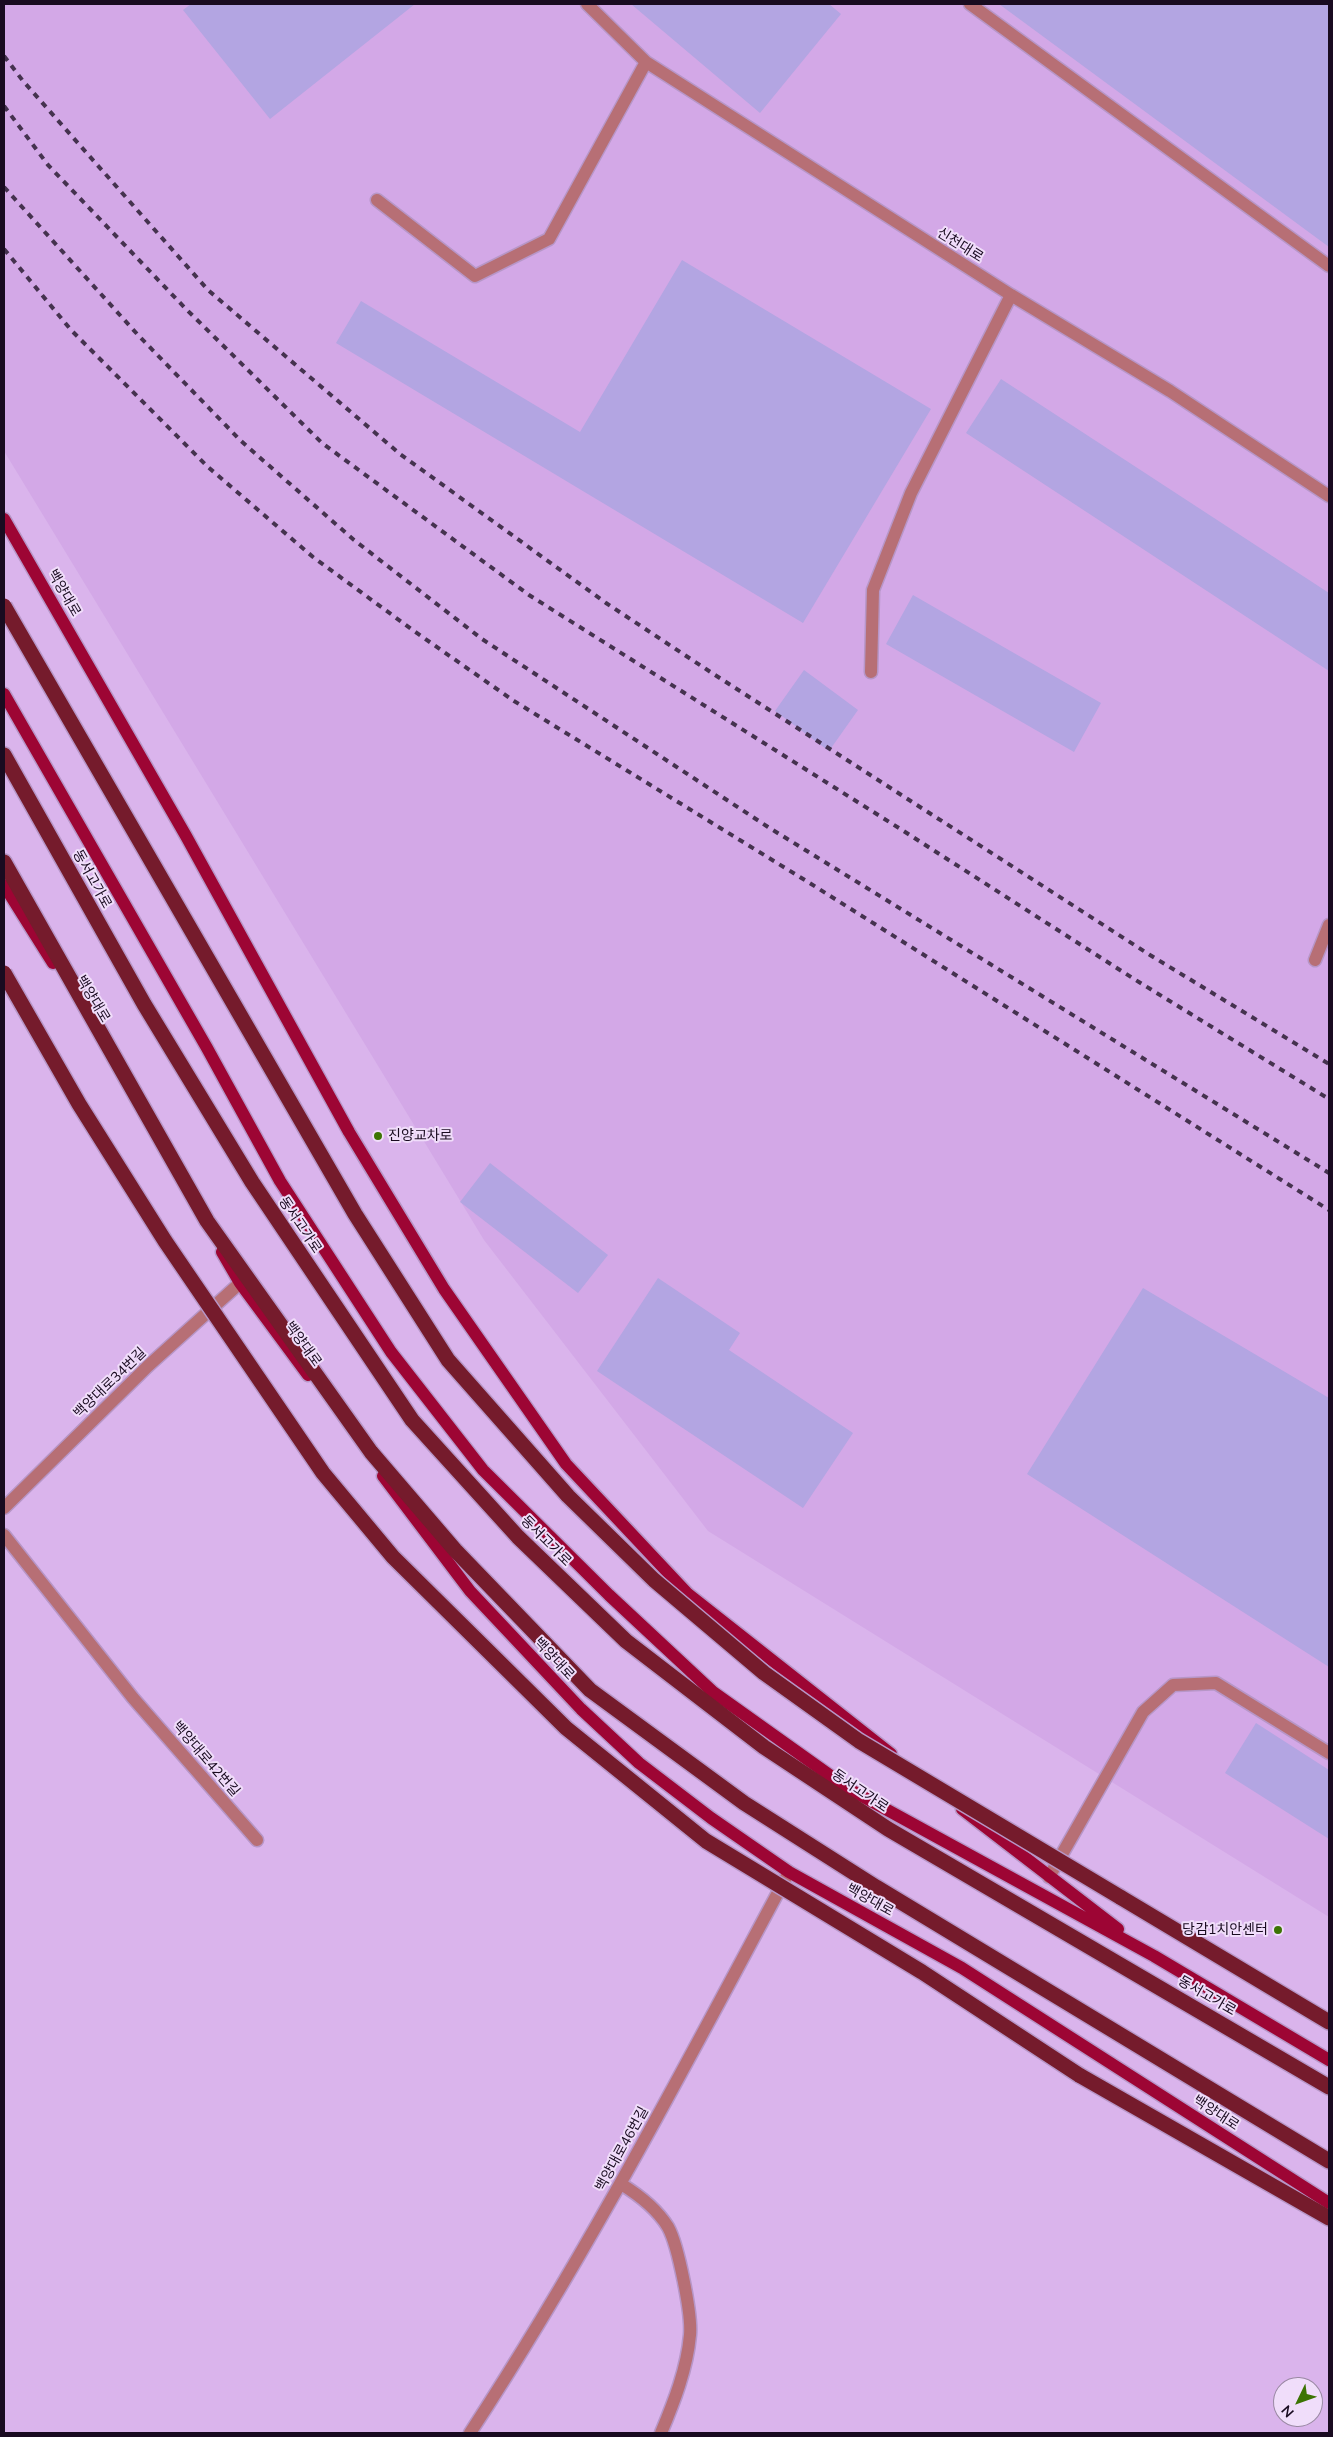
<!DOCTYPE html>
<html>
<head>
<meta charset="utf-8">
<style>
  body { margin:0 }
  #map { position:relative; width:1333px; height:2437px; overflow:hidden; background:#dab4ec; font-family:Mulish,sans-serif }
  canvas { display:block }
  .frame { position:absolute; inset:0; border:5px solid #190b20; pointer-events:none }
  .north { position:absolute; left:1273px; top:2377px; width:50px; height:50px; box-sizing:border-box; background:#f0ddfa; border:1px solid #9a89a3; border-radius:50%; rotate:228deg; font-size:14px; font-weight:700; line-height:20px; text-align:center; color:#190b20 }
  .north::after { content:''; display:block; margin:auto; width:18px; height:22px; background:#3c7403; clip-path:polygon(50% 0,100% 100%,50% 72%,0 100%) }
</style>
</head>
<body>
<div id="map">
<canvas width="1333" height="2437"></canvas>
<div class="frame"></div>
<div class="north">N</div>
</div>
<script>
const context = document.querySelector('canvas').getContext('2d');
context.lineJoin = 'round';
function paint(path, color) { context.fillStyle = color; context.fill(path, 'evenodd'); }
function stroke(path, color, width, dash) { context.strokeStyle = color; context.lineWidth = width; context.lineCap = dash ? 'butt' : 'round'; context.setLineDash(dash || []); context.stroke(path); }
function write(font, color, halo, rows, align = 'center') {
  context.font = font + ' Mulish,"Noto Sans KR",sans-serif'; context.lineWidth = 4; context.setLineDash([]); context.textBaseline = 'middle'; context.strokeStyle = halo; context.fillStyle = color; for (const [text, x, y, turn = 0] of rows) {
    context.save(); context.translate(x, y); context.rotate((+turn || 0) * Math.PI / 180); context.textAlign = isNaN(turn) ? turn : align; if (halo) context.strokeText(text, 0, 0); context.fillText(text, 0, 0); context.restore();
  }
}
paint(new Path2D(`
  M4 4H1329V1917L708 1531 484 1240 4 451Z`), '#d3a8e7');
paint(new Path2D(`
  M191 4H415L270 119 183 10Z
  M631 4H829L841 14 760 113Z
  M999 4H1329V247Z
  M682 260 931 409 803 623 336 343 361 301 580 432Z
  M1001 379 1329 593V671L966 433Z
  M913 595 1101 703 1074 752 886 644Z
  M804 670 858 710 829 751 775 711Z
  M490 1163 608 1255 578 1293 460 1202Z
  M658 1278 740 1333 729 1350 853 1433 803 1508 597 1371Z
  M1143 1288 1329 1398V1667L1027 1474Z
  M1256 1723 1329 1770V1839L1225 1773Z`), '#b3a5e2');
const minor = new Path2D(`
  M587 4 646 62 1011 295 1170 391 1329 496
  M970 4 1329 266
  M377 200 475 276 549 239 646 62
  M871 672 873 590 911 493 1011 295
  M1315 960 1329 925
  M4 1508 148 1366 240 1283
  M4 1535 133 1698 257 1840
  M1049 1877 1143 1712 1173 1685 1216 1683 1329 1753
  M621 2184C639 2195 657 2209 668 2227 678 2245 692 2314 690 2335 687 2369 674 2402 661 2433
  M470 2433C588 2253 687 2062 789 1872`);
const major = new Path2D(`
  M4 519 186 836 349 1132 444 1289 566 1464 688 1594 891 1754
  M4 694 207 1048 280 1181 391 1352 483 1470 609 1595 713 1692 849 1789 1154 1956 1329 2060
  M4 885 53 963
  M222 1252 240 1283 308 1375
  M383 1476 470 1591 581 1709 639 1763 711 1818 789 1872 962 1968 1329 2203
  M962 1809 1118 1929`);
const highway = new Path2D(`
  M4 755 144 1004 252 1182 412 1420 518 1537 626 1641 764 1747 888 1829 1329 2087
  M4 862 207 1221 371 1452 455 1550 590 1690 744 1803 876 1887 1329 2161
  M1120 1897 1329 2022
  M1079 2075 1329 2218`);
stroke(minor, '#b796c7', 15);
stroke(major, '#b796c7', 15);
stroke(highway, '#b796c7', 18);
stroke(minor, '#b76f75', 12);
stroke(major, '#9d0534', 12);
stroke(highway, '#751b2c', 15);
stroke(new Path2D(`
  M4 56 23 81 208 290 400 454 606 603 715 675 1150 955 1329 1064
  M4 106 48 165 185 308 322 443 529 595 902 830 1134 979 1329 1099
  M4 187 138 335 241 441 354 540 482 639 768 827 1329 1173
  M4 249 71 330 208 467 313 557 414 631 514 701 808 882 1329 1210`), '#45324f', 4, [6, 6]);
const highwayBridge = new Path2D(`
  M4 606 355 1214 448 1360 568 1496 654 1580 764 1673 859 1741 1120 1897
  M4 973 79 1104 165 1241 323 1473 393 1557 566 1728 706 1841 922 1972 1079 2075`);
stroke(highwayBridge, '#b796c7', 18, []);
stroke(highwayBridge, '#751b2c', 15);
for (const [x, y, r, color] of [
  [378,1136,5,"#3c7403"],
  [1278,1930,5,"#3c7403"]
]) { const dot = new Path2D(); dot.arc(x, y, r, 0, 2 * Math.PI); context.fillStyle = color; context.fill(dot); stroke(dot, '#f0ddfa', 2); }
write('14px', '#190b20', '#f0ddfa', [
  ["신천대로",960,245,32],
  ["백양대로",64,593,60],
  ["동서고가로",92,879,61],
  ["백양대로",93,999,59],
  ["동서고가로",300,1225,56],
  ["백양대로",303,1344,54],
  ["백양대로34번길",110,1383,-44],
  ["동서고가로",546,1541,45],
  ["백양대로",554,1659,47],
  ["백양대로42번길",206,1759,49],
  ["동서고가로",860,1791,34],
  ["백양대로",870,1900,29],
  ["동서고가로",1207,1996,30],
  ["백양대로",1216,2113,33],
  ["백양대로46번길",622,2149,-61]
]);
write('14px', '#190b20', '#f0ddfa', [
  ["진양교차로",388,1136],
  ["당감1치안센터",1268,1930,"right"]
], 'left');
</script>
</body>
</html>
